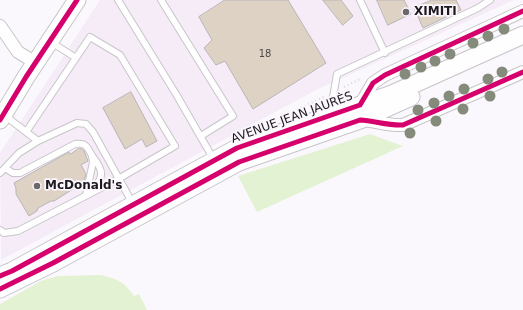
<!DOCTYPE html>
<html>
<head>
<meta charset="utf-8">
<style>
  body { margin:0 }
  canvas { display:block; background:#fbf8fd }
</style>
</head>
<body>
<canvas width="523" height="310"></canvas>
<script>
const context = document.querySelector('canvas').getContext('2d');
context.lineJoin = 'round';
function paint(path, color) { context.fillStyle = color; context.fill(path, 'evenodd'); }
function stroke(path, color, width, dash) { context.strokeStyle = color; context.lineWidth = width; context.lineCap = dash ? 'butt' : 'round'; context.setLineDash(dash || []); context.stroke(path); }
function write(font, color, halo, rows, align = 'center') {
  context.font = font + ' "DejaVu Sans",sans-serif'; context.lineWidth = 3.5; context.setLineDash([]); context.textBaseline = 'middle'; context.strokeStyle = halo; context.fillStyle = color; for (const [text, x, y, turn = 0] of rows) {
    context.save(); context.translate(x, y); context.rotate((+turn || 0) * Math.PI / 180); context.textAlign = isNaN(turn) ? turn : align; if (halo) context.strokeText(text, 0, 0); context.fillText(text, 0, 0); context.restore();
  }
}
paint(new Path2D(`
  M100 0H514L316 90 1 260 0 153Z`), '#f5ecf8');
paint(new Path2D(`
  M370 134 403 146 257 212 238 176Z
  M101 275C117 279 125 282 134 296L139 294 147 310H0V304L41 281 58 276Z`), '#e3f2d3');
const building = new Path2D(`
  M225 0H288L326 63 253 109 225 61 216 65 204 48 212 40 199 17Z
  M323 0H341L353 16 343 25Z
  M377 0H404L411 14 388 25Z
  M432 0H456L461 10 423 28 414 8Z
  M131 92 157 141 146 147 142 139 125 149 103 108Z
  M80 148 84 151 88 161 81 165 86 174 84 182 54 201H51L38 208 37 211 29 216 16 194V188L14 183 69 152 70 154Z`);
paint(building, '#ded2c5');
stroke(building, '#b8b6b7', 1);
const service = new Path2D(`
  M118 0 176 94 214 160
  M161 0 233 116 201 136
  M360 0 385 53
  M51 42 76 58
  M330 114 337 74 478 8 490 0
  M4 115 38 141
  M5 168 13 173H20L75 144C87 142 87 148 93 157 103 170 105 177 92 190
  M0 173 19 153 38 141 77 123 86 124 93 132 133 204
  M86 195 93 162 92 156
  M0 230 4 233 18 231 120 178 175 146 120 55 90 37 26 132`);
const minor = new Path2D(`
  M0 26 18 52 36 63
  M360 105 373 83 385 75 523 11
  M361 120C376 121 389 126 403 125L523 72`);
const secondary = new Path2D(`
  M0 120 26 77 77 0
  M0 276 12 271 237 148 392 94 523 35
  M0 289 53 263 239 162 360 120 411 97`);
stroke(service, '#c8c5c9', 8);
stroke(minor, '#c8c5c9', 14);
stroke(secondary, '#c8c5c9', 19);
stroke(new Path2D(`
  M344 87 360 79
  M301 108 324 97`), '#dad9da', 2.5, [1, 3]);
stroke(service, '#fefeff', 6);
stroke(minor, '#fefeff', 12);
stroke(secondary, '#fefeff', 17);
stroke(new Path2D(`
  M0 120 26 77 77 0
  M0 276 12 271 237 148 360 105 373 83 385 75 523 11
  M0 289 53 263 239 162 360 120C375 121 389 126 403 125L523 72`), '#d6006c', 5);
context.fillStyle = '#848b7a';
for (const [x, y] of [
  [504,29],
  [488,36],
  [473,43],
  [450,54],
  [435,61],
  [421,67],
  [502,72],
  [405,74],
  [488,79],
  [464,89],
  [449,96],
  [490,96],
  [434,103],
  [463,109],
  [418,110],
  [436,121],
  [410,133]
]) { context.beginPath(); context.arc(x, y, 5.5, 0, 2 * Math.PI); context.fill(); }
for (const [x, y, r, color] of [
  [406,12,4,"#6a686b"],
  [37,186,4,"#6a686b"]
]) { const dot = new Path2D(); dot.arc(x, y, r, 0, 2 * Math.PI); context.fillStyle = color; context.fill(dot); stroke(dot, '#fcf7fe', 1.5); }
write('10px', '#4c4847', null, [
  ["18",265,54]
]);
write('bold 12px', '#1c1a1d', '#fcf7fe', [
  ["XIMITI",414,12],
  ["McDonald's",45,186]
], 'left');
write('12px', '#1c1a1d', '#fcf7fe', [
  ["AVENUE JEAN JAURÈS",292,118,-20]
]);
</script>
</body>
</html>
